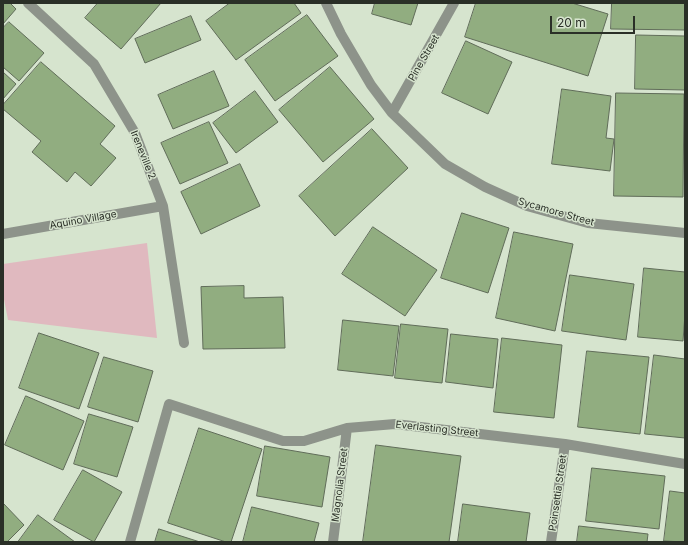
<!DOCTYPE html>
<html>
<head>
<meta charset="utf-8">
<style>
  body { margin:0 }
  #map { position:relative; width:688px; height:545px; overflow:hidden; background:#d6e4ce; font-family:Inter,sans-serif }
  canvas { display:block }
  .frame { position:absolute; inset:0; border:4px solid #2a2f27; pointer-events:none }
  .scale { position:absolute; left:550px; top:16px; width:85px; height:18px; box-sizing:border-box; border:2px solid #2a2f27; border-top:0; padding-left:5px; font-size:12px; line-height:14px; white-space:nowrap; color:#2a2f27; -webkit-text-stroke:3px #d6e4ce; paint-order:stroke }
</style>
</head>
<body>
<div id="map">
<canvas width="688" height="545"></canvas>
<div class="frame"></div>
<div class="scale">20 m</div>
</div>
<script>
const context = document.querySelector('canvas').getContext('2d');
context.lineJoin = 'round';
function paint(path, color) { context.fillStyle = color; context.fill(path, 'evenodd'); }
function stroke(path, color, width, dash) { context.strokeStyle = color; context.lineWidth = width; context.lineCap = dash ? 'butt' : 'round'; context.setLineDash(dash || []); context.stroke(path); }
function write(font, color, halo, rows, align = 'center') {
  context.font = font + ' Inter,sans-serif'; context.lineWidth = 3; context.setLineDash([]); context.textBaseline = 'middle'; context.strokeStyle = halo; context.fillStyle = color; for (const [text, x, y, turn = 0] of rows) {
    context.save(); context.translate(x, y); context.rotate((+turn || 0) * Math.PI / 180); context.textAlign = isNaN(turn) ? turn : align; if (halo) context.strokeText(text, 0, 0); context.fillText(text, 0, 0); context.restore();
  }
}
paint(new Path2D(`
  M147 243 157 338 8 320 3 294V264Z`), '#e0b9bf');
const building = new Path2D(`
  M3 3H10L16 9 3 24Z
  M98 3H161L121 49 85 18Z
  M230 3H294L301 13 236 60 206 21Z
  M375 3H418L411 25 372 14Z
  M476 3H572L608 14 588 76 465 37Z
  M612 3H685V30L611 29Z
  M307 15 338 56 275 101 245 60Z
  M191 16 201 40 145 63 135 39Z
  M9 22 44 53 19 81 3 67V28Z
  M636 35 685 36V90L635 89Z
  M466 41 512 62 488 114 442 93Z
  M41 62 115 126 100 144 116 158 91 186 75 172 67 182 32 152 41 141 3 109V105Z
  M330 67 374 119 323 162 279 110Z
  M214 71 229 106 173 129 158 95Z
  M3 72 16 84 3 99Z
  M562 89 611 96 606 138 614 139 610 171 552 164Z
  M255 91 278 122 236 153 213 123Z
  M616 93 684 94 683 197 614 196Z
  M209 122 228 163 180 184 161 143Z
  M372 129 408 168 335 236 299 196Z
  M240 164 260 206 201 234 181 192Z
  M462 213 509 228 488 293 441 278Z
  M373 227 437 270 405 316 342 274Z
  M514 232 573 244 555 331 496 318Z
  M644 268 685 272V314L683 341 638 337Z
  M570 275 634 284 626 340 562 331Z
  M244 286V298L283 297 285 348 203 349 201 287Z
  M343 320 399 326 393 376 338 370Z
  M401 324 448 329 442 383 395 378Z
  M39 333 99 353 79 409 19 388Z
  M451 334 498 339 493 388 446 382Z
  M502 338 562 345 554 418 494 412Z
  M587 351 649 357 640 434 578 427Z
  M654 355 685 359V438L645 434Z
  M104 357 153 371 138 422 88 407Z
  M26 396 84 421 63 470 5 445Z
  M89 414 133 427 117 477 74 464Z
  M199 428 262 449 231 542H226L168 523Z
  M376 445 461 456 449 542H363Z
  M265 446 330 457 322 507 257 496Z
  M592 468 665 476 659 529 586 521Z
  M83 470 122 492 94 542 54 520Z
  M670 491 685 493V542L664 541Z
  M3 503 24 525 7 542H3Z
  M463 504 530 513 526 542H458Z
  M252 507 319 523 314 542H243Z
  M38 515 75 542H18Z
  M579 526 648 534 647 542H577Z
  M159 529 200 542H155Z`);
paint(building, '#91ad80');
stroke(building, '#606c59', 1);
stroke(new Path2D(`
  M28 3 94 64 135 133 163 206 184 343
  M326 3 341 34 371 85 392 113 445 164 485 187 527 206 588 223 685 233
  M392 113 454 3
  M3 234 163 206
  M130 542 169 404 283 441H304L347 428 395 424 565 444 685 464
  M333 542 347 428
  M551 542 565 444`), '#8d938a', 10);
write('10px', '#2a2f27', '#d6e4ce', [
  ["Pine Street",424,58,-60],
  ["Ireneville 2",143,155,68],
  ["Sycamore Street",556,212,16],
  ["Aquino Village",83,220,-10],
  ["Everlasting Street",437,429,6],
  ["Magnolia Street",340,485,-83],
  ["Poinsettia Street",558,493,-82]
]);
</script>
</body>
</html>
